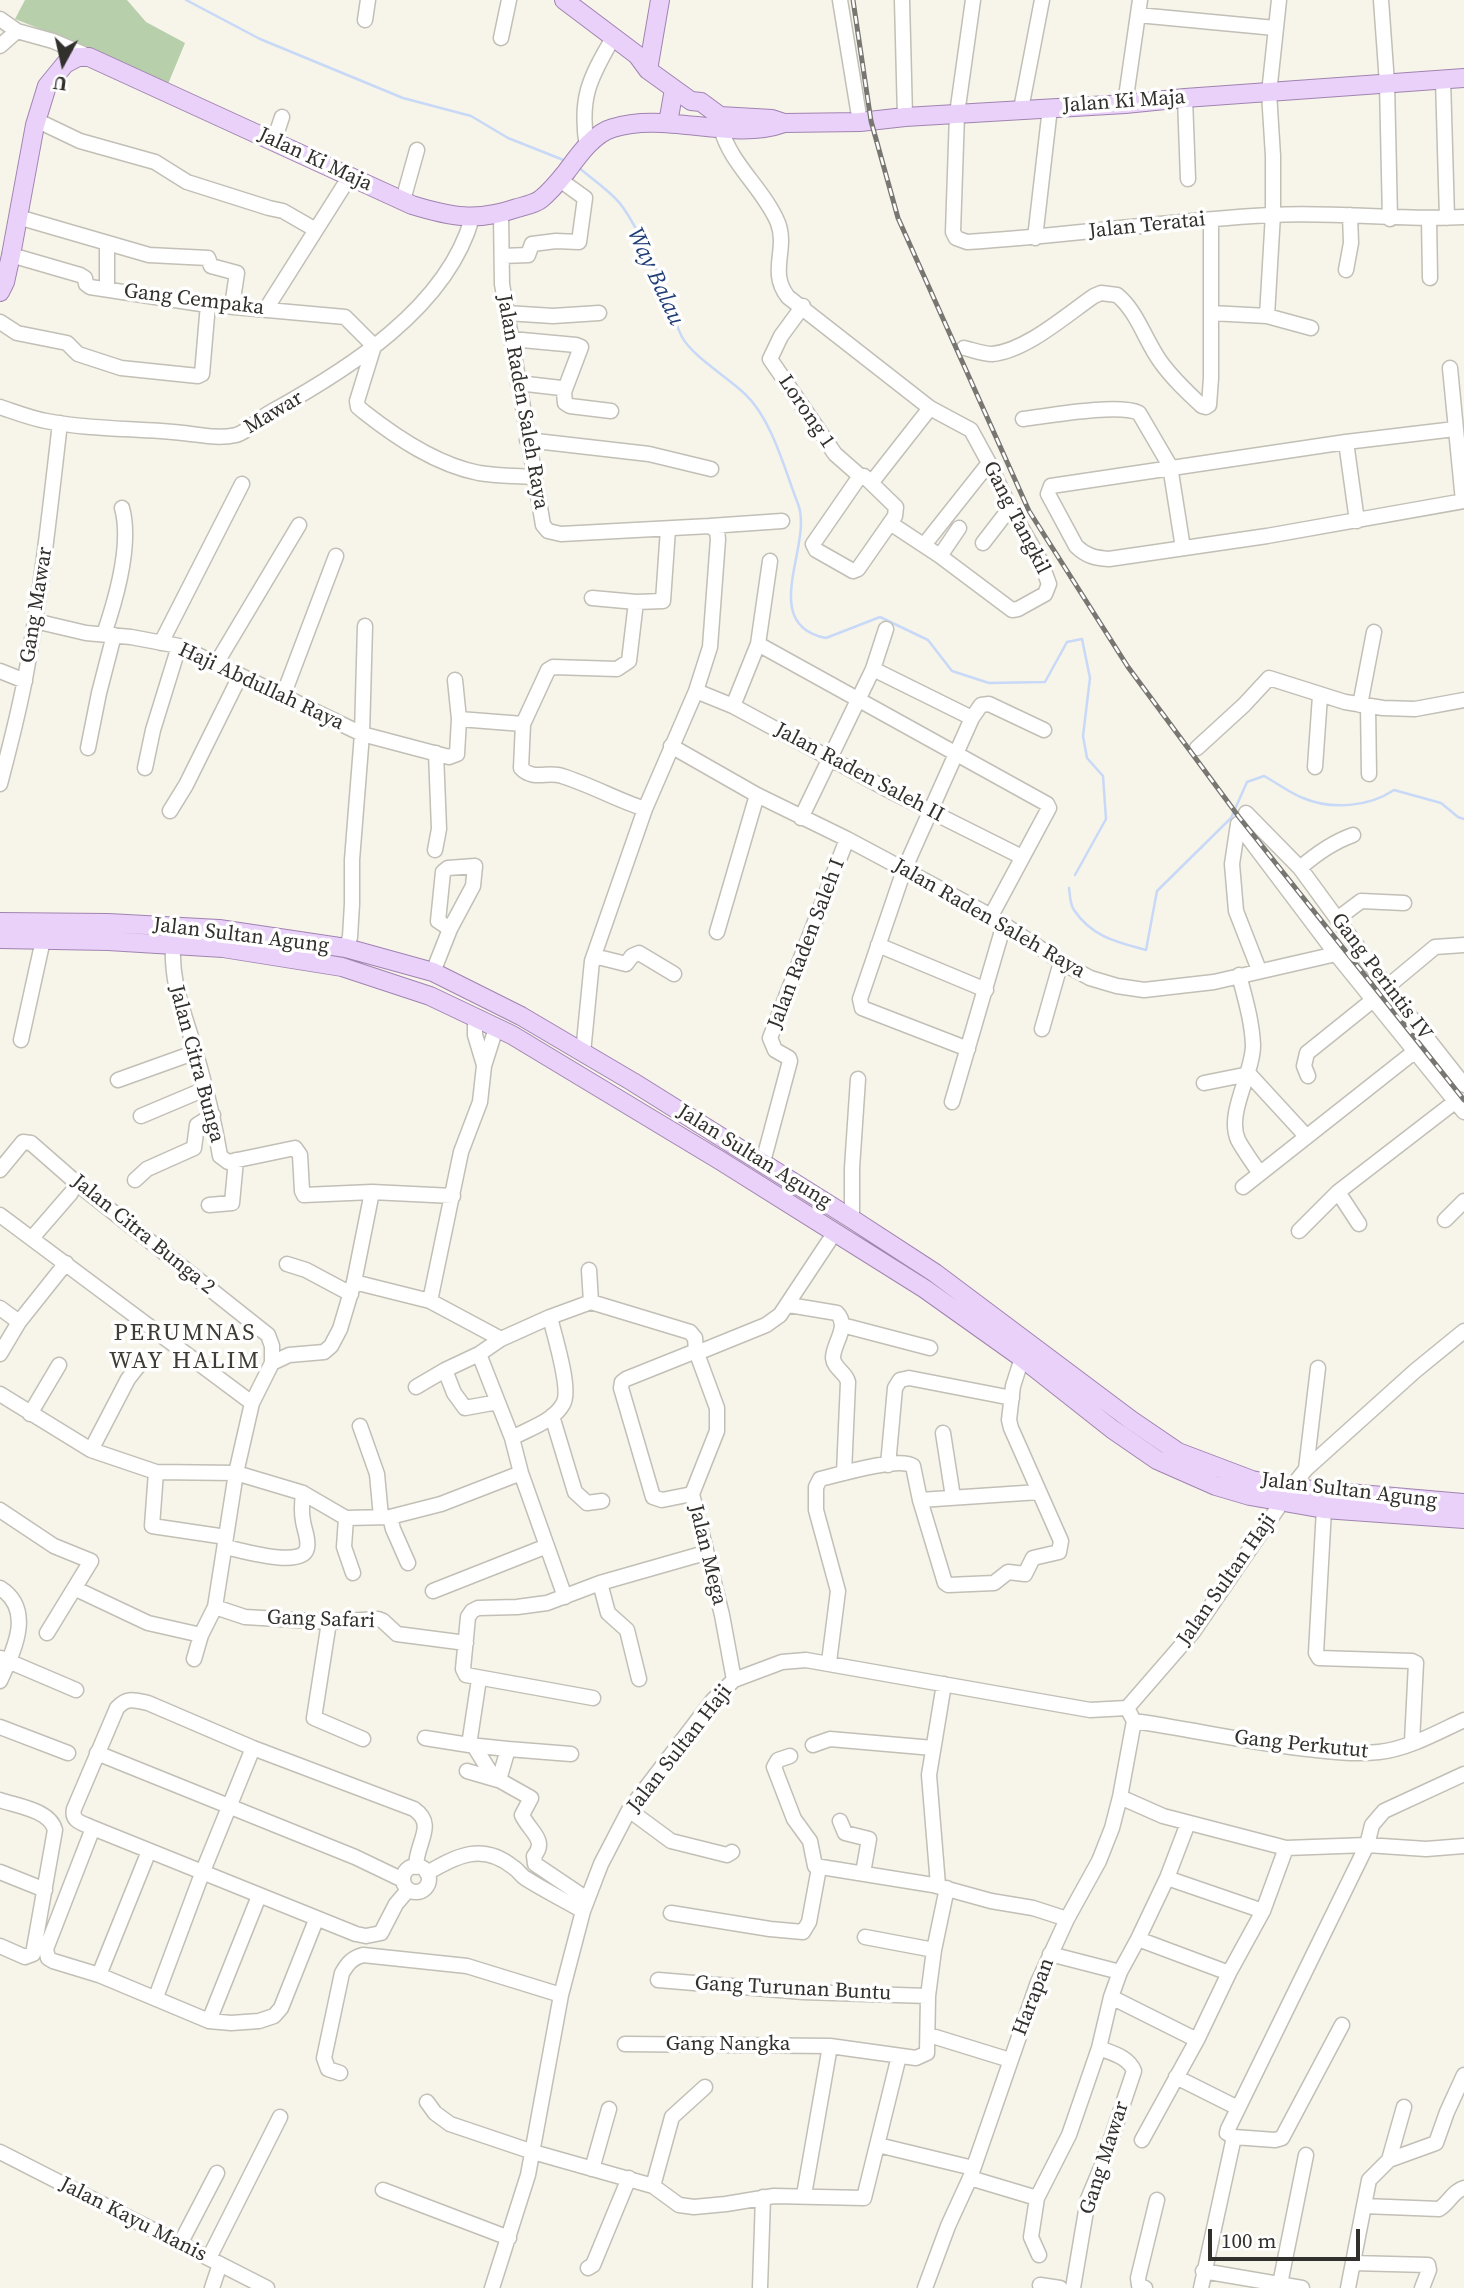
<!DOCTYPE html>
<html>
<head>
<meta charset="utf-8">
<style>
  body { margin:0 }
  #map { position:relative; width:1464px; height:2288px; overflow:hidden; background:#f7f4ea; font-family:"Source Serif 4",serif }
  canvas { display:block }
  .north { position:absolute; left:28px; top:28px; width:70px; height:70px; -webkit-text-stroke:5px #fff; paint-order:stroke; rotate:188deg; font-size:19px; font-weight:700; line-height:28px; text-align:center; color:#31302d }
  .north::after { content:''; display:block; margin:auto; width:24px; height:32px; background:#31302d; clip-path:polygon(50% 0,100% 100%,50% 72%,0 100%) }
  .scale { position:absolute; left:1208px; top:2229px; width:152px; height:32px; box-sizing:border-box; border:4px solid #31302d; border-top:0; padding-left:9px; font-size:21px; line-height:24px; white-space:nowrap; color:#31302d; -webkit-text-stroke:5px #fff; paint-order:stroke }
</style>
</head>
<body>
<div id="map">
<canvas width="1464" height="2288"></canvas>
<div class="north">U</div>
<div class="scale">100 m</div>
</div>
<script>
const context = document.querySelector('canvas').getContext('2d');
context.lineJoin = 'round';
function paint(path, color) { context.fillStyle = color; context.fill(path, 'evenodd'); }
function stroke(path, color, width, dash) { context.strokeStyle = color; context.lineWidth = width; context.lineCap = dash ? 'butt' : 'round'; context.setLineDash(dash || []); context.stroke(path); }
function write(font, color, halo, rows, align = 'center') {
  context.font = font + ' "Source Serif 4",serif'; context.lineWidth = 7; context.setLineDash([]); context.textBaseline = 'middle'; context.strokeStyle = halo; context.fillStyle = color; for (const [text, x, y, turn = 0] of rows) {
    context.save(); context.translate(x, y); context.rotate((+turn || 0) * Math.PI / 180); context.textAlign = isNaN(turn) ? turn : align; if (halo) context.strokeText(text, 0, 0); context.fillText(text, 0, 0); context.restore();
  }
}
paint(new Path2D(`
  M25 0H127L146 22 185 43 168 84 91 49 15 19Z`), '#b7cfaa');
stroke(new Path2D(`
  M186 0 260 39 403 98 471 116 508 138 566 161
  M578 167C591 178 604 187 615 198 630 212 653 262 662 282 670 299 673 320 682 337 693 357 729 378 745 394 772 419 785 471 798 504 814 544 757 624 826 638L880 617 928 640 952 671 989 683 1045 682 1067 642 1082 639 1090 678 1083 736 1087 758 1103 776 1106 819 1075 875
  M1069 888C1070 895 1070 905 1074 910 1092 937 1117 942 1146 950L1157 891 1231 818 1247 782 1264 776C1277 783 1290 793 1303 798 1331 810 1369 807 1394 790L1441 803 1458 817 1464 819`), '#c8d9f7', 2.5);
const minor = new Path2D(`
  M840 0 860 122
  M902 0 905 117
  M973 0 957 114 953 232 956 238 967 242C1069 236 1170 220 1271 215 1336 211 1400 221 1464 217
  M1381 0 1387 83 1390 219
  M1138 15 1275 28
  M0 19 17 31
  M365 20 368 0
  M501 38 509 0
  M0 46 17 31 53 41 88 56
  M1443 79 1447 218
  M1185 98 1188 179
  M1125 104 1140 0
  M1021 109 1042 0
  M36 120 80 141 155 162 187 182 269 208 283 211 316 230
  M721 128C730 164 764 189 778 223 788 250 768 272 788 297L930 408 971 430 989 463 1010 508 1040 560 1049 584 1045 594 1018 609 1012 610 940 556 890 523
  M274 141 282 117
  M587 147C579 99 589 79 613 38
  M403 200 417 150
  M501 214 502 284 543 525 548 531 561 534 710 526 717 531 718 539 710 647 696 691 645 809 592 961 583 1053
  M18 217 149 255 208 258 211 266 237 273 232 306
  M1429 218 1430 278
  M1035 238 1050 108
  M107 243V288
  M11 255 80 275 85 278 86 284 90 287 201 304 345 317 374 346 357 401 358 407 364 412C397 438 437 465 479 473 497 476 516 476 534 477
  M502 256 528 255 532 244 556 241 579 242 585 198 560 180
  M1346 270 1351 243 1350 215
  M803 306 781 336 770 359 835 454 860 476H864L896 507 895 516 858 569 853 571 816 550 813 544 860 476
  M266 309 350 176
  M506 313 553 316 599 313
  M1211 313 1267 316 1311 328
  M1267 316 1273 214V156L1269 93 1279 0
  M0 322 17 333 67 343 78 354 121 368 198 376 202 374 208 304
  M511 339 576 345 581 347 564 392
  M964 348C973 350 983 354 992 354 1026 351 1066 315 1094 296L1101 293 1117 295C1137 311 1145 340 1160 361 1172 378 1187 392 1202 406L1206 407 1209 405 1211 378V220
  M1450 368 1463 501
  M518 383 561 388 564 392 565 403 570 406 611 411
  M0 407C15 412 30 418 46 421 91 430 138 428 183 433 201 435 218 439 236 435 248 432 259 418 271 412 347 370 447 308 472 218
  M1023 419C1048 416 1119 403 1139 413L1170 466 1183 548
  M1455 429 1346 442 1051 486 1048 494 1076 546C1086 556 1095 558 1109 559L1267 536 1464 501
  M527 440 649 454 711 469
  M1346 442 1357 521
  M872 482 930 408
  M710 526 782 521
  M983 543 1010 508
  M924 545 989 463
  M940 556 959 528
  M592 598 636 602 663 601 668 529
  M636 602 629 661 617 669 553 667 548 670 523 724 521 768C533 781 548 771 562 776 591 785 617 800 645 809
  M35 621 86 633 131 637 179 646 362 734 449 757 457 754 459 719 523 724
  M104 634C116 599 132 544 122 508
  M161 643 242 484
  M758 644 1047 804 1049 808 991 916
  M216 664 299 525
  M873 669 972 718
  M0 671 25 681
  M455 680 459 719
  M696 691 733 706 894 793 1022 857
  M283 696 336 556
  M1360 705 1374 632
  M733 706 758 644 770 561
  M1368 706 1369 774
  M671 746 757 795 847 839 991 916 1061 962 1090 978 1117 986 1144 990 1214 982 1336 954
  M88 748 99 693 114 635
  M1197 748 1244 705 1269 678 1345 702 1383 708 1415 709 1464 700
  M1315 767 1320 696
  M145 768 153 730 179 646
  M0 784C9 750 18 715 25 679 41 595 50 509 60 423
  M170 811 186 785 240 676
  M1246 813 1300 868 1387 987 1464 1085
  M801 818 873 669 886 629
  M1238 824 1336 954 1464 1112
  M1238 824 1232 864 1236 911 1259 970
  M435 850 439 829 436 753
  M1300 868C1316 854 1333 842 1353 835
  M1337 919 1361 901 1404 903
  M717 932 757 795
  M173 944C171 986 184 1011 195 1050 205 1085 214 1120 220 1156L228 1162 295 1148 300 1155 302 1191 304 1195 372 1192 453 1196
  M878 945 986 990
  M346 948 350 937 352 904V860L362 734 365 626
  M594 956 626 964 632 956 639 953 674 974
  M433 972 450 929 473 886 475 866 448 868 443 872 438 921 450 929
  M1239 975C1245 998 1252 1021 1253 1045 1253 1074 1226 1113 1238 1140 1244 1151 1252 1162 1259 1172
  M1387 987 1435 947 1464 945
  M475 1017V1035L484 1065
  M1042 1029 1061 962
  M21 1040 43 940
  M968 1049 862 1008 860 999 904 870 972 718 981 705 989 704 1044 730
  M1308 1076 1304 1066 1307 1053 1373 1000
  M118 1080 196 1052
  M1204 1083 1249 1074 1306 1136
  M952 1102 1004 924
  M141 1116 205 1089
  M763 1162 790 1061 789 1058 775 1050 770 1038 847 839
  M0 1170 23 1142 31 1143 79 1185 268 1335 272 1346V1363
  M135 1180 147 1169 194 1148 197 1125 213 1115
  M1243 1187 1414 1052
  M1338 1192 1359 1224
  M209 1205 232 1203 236 1160
  M0 1215 252 1403
  M852 1219V1168L858 1079
  M1445 1220 1464 1201
  M1299 1231 1338 1192 1456 1101
  M32 1238 71 1193
  M287 1264 306 1270 351 1294
  M589 1270 591 1302
  M354 1282 430 1301 501 1339
  M430 1301 461 1152 480 1102 484 1066 496 1028
  M789 1305 837 1313C850 1327 833 1343 833 1358 834 1369 846 1372 848 1382L844 1473
  M0 1308 19 1322
  M842 1325 930 1348
  M697 1353 766 1325 780 1315 835 1232
  M0 1354 19 1322 66 1263
  M479 1354 512 1438 521 1473 565 1597
  M445 1370 454 1393 465 1408 498 1402
  M416 1387 445 1370 479 1354 501 1339 550 1317 591 1302 690 1332 695 1338 696 1351 717 1408V1431L692 1494 722 1615 734 1680
  M0 1394 91 1450 156 1472 236 1473 303 1493 346 1518 390 1517 441 1504 521 1473
  M30 1414 59 1365
  M552 1416 575 1492 587 1503 602 1501
  M360 1426 377 1474 381 1517
  M943 1433 953 1497
  M512 1438C528 1429 554 1421 563 1404 572 1390 554 1335 550 1317
  M91 1450 128 1379 139 1365
  M888 1465 895 1388 900 1380 909 1378 1012 1398
  M1306 1469 1318 1368
  M156 1472 152 1526 226 1537
  M1291 1488 1306 1469 1415 1371 1464 1331
  M692 1494 662 1500 653 1497 621 1388 622 1382 626 1379 696 1351
  M920 1500 1039 1492
  M1324 1509 1316 1653 1319 1658 1412 1661 1416 1663 1412 1742
  M0 1510 54 1546 91 1561 47 1633
  M390 1517 393 1529 408 1563
  M346 1518 344 1547 353 1573
  M225 1547C241 1550 303 1569 307 1548 309 1539 304 1529 303 1521 301 1512 302 1502 303 1493
  M600 1583 608 1613 627 1630 639 1679
  M0 1588C35 1610 13 1652 0 1681
  M76 1589 148 1623 201 1635 215 1607 236 1473 252 1403 272 1363 289 1355 324 1352 331 1346 340 1329 354 1282 372 1192
  M433 1591 547 1546
  M215 1607 245 1617 329 1622 378 1619 383 1621 397 1634 466 1643
  M329 1622 314 1718 363 1739
  M1 1658 76 1690
  M194 1659 201 1635
  M829 1662 838 1591 816 1510V1487L820 1479C838 1475 899 1456 913 1466L920 1500 945 1583 948 1585 994 1583 1008 1572 1025 1574 1033 1558 1059 1552 1061 1541 1011 1428 1009 1420 1013 1386 1022 1358
  M479 1679 469 1745 508 1749
  M593 1698 466 1675 463 1669 468 1617 472 1611 478 1608 517 1607 547 1603 600 1583 705 1553
  M1134 1721C1189 1729 1243 1741 1299 1748 1325 1751 1352 1755 1379 1752 1408 1749 1438 1732 1464 1720
  M0 1727 68 1753
  M425 1738 469 1745
  M813 1745 830 1739 933 1748
  M474 1746 494 1778
  M97 1753 355 1857 403 1880
  M571 1754 508 1749 499 1780 531 1798 522 1815C529 1831 548 1840 534 1856L535 1864 587 1899
  M790 1756 778 1760 774 1767 794 1819 810 1841 815 1866 933 1885 991 1901 1033 1908 1067 1919
  M467 1771 498 1780
  M1120 1797 1163 1816 1286 1848 1367 1845 1426 1849 1464 1846
  M0 1800C17 1806 50 1810 55 1830L33 1954 25 1957 0 1946
  M629 1810 671 1841 727 1855 732 1852
  M840 1821 845 1833 869 1839 863 1873
  M93 1828 46 1949 48 1958 53 1961 99 1975 209 2021 231 2023 259 2021 274 2016 281 2008 316 1920
  M403 1879a13 13 0 1 1 26 0a13 13 0 1 1-26 0Z
  M0 1872 45 1890
  M427 1873C457 1856 482 1842 513 1867 518 1870 521 1875 525 1878 544 1890 564 1900 583 1911
  M1167 1878 1263 1911
  M938 1885 929 1775 944 1684
  M408 1890 396 1904 381 1933 366 1936 356 1934 93 1828C83 1823 71 1822 74 1809L117 1708C127 1697 134 1700 148 1703L253 1748 414 1809C437 1825 416 1842 416 1867
  M671 1913 770 1929 803 1932 809 1922 819 1868
  M865 1937 934 1950
  M1138 1939 1229 1973
  M1050 1954 1120 1972
  M99 1975 149 1851
  M658 1980 803 1992 928 1996
  M156 1997 203 1871 253 1748
  M1111 1997 1197 2040
  M209 2021 259 1896
  M929 2035 1010 2060
  M625 2044 830 2046
  M340 2073 328 2069 324 2058 342 1973C348 1963 352 1958 363 1955L467 1966 561 1995
  M1176 2077 1238 2108
  M427 2102 435 2113 450 2124 533 2152 653 2186 679 2205 694 2207 726 2204 774 2196 864 2198 899 2056
  M1234 2137 1227 2133 1228 2129 1367 1845 1372 1825 1384 1811 1464 1774
  M1142 2140 1197 2040 1229 1973 1263 1911 1286 1848
  M878 2145 973 2168
  M0 2152 267 2288
  M1389 2160 1436 2143 1447 2112 1464 2075
  M592 2169 609 2109
  M970 2178 1037 2198 1069 2135 1099 2048 1111 1997 1120 1972 1138 1939 1167 1878 1188 1823
  M653 2186 672 2117 705 2087
  M383 2190 509 2238
  M804 2195 830 2046 916 2058 927 2053 928 1996 934 1950 947 1888
  M1037 2198 1031 2237 1039 2255
  M1364 2206 1439 2209C1449 2203 1453 2191 1464 2188
  M180 2244 217 2173
  M209 2258 280 2117
  M1353 2263 1428 2265 1429 2270 1422 2288
  M588 2268 593 2265 629 2178
  M1203 2271 1302 2288
  M1280 2284 1306 2155
  M1040 2285 1060 2288
  M212 2288 220 2264
  M492 2288 528 2175 561 1995 583 1911 601 1864 629 1810 713 1700 734 1680 782 1662 806 1660 1090 1710 1127 1708 1193 1632 1282 1502
  M760 2288 763 2197
  M925 2288 948 2226 970 2178 1038 1982 1067 1919 1099 1861 1112 1828 1120 1797 1134 1721 1127 1708
  M1073 2288 1088 2199 1103 2163 1134 2071C1129 2057 1112 2053 1099 2048
  M1145 2288 1139 2285 1138 2278 1157 2200
  M1201 2288 1234 2137 1275 2140 1282 2138 1342 2025
  M1348 2288 1369 2180 1389 2160 1404 2107`);
const major = new Path2D(`
  M564 0 637 55 648 70 691 101 701 102 720 116 721 126
  M648 70 660 0
  M720 116 772 119 784 123 860 122 905 117 1125 104 1185 98 1464 78
  M668 123 674 89
  M0 292 5 282 11 255 35 125 47 86 65 64 78 57H89L412 205C451 217 477 222 517 208 524 206 535 204 541 199 551 191 559 181 567 171 578 156 594 133 613 128 666 111 732 142 784 123
  M0 922 108 923 219 929 346 948 433 972 521 1016 633 1082 852 1219 935 1273 1131 1420 1178 1452 1252 1480 1291 1488 1464 1503
  M0 939 108 941 223 948 342 967 430 996 512 1035 721 1161 925 1289 1022 1358 1112 1429 1157 1460 1216 1486 1250 1496 1324 1509 1464 1519`);
stroke(minor, '#c2bfb6', 17);
stroke(major, '#a084b0', 20);
stroke(minor, '#fff', 14);
stroke(major, '#e9d1fa', 18);
const rail = new Path2D(`
  M853 0 871 121 898 218 1029 511 1128 667 1239 817 1464 1100`);
stroke(rail, '#787671', 5);
stroke(rail, '#fff', 2.5, [8]);
write('21px', '#31302d', '#fff', [
  ["Jalan Ki Maja",1124,102,-4],
  ["Jalan Ki Maja",315,160,25],
  ["Jalan Teratai",1147,226,-6],
  ["Gang Cempaka",194,300,7],
  ["Jalan Raden Saleh Raya",522,402,80],
  ["Lorong 1",806,412,56],
  ["Mawar",274,413,-31],
  ["Gang Tangkil",1016,518,63],
  ["Gang Mawar",37,605,-81],
  ["Haji Abdullah Raya",261,687,25],
  ["Jalan Raden Saleh II",859,773,28],
  ["Jalan Raden Saleh Raya",989,919,30],
  ["Jalan Sultan Agung",241,936,7],
  ["Jalan Raden Saleh I",807,944,-69],
  ["Gang Perintis IV",1381,977,53],
  ["Jalan Citra Bunga",196,1064,75],
  ["Jalan Sultan Agung",754,1157,32],
  ["Jalan Citra Bunga 2",143,1235,39],
  ["Jalan Sultan Agung",1349,1491,7],
  ["Jalan Mega",707,1555,76],
  ["Jalan Sultan Haji",1227,1580,-55],
  ["Gang Safari",321,1620,2],
  ["Gang Perkutut",1301,1745,6],
  ["Jalan Sultan Haji",680,1749,-52],
  ["Gang Turunan Buntu",793,1989,3],
  ["Harapan",1034,1997,-69],
  ["Gang Nangka",728,2045],
  ["Gang Mawar",1105,2158,-72],
  ["Jalan Kayu Manis",133,2220,27]
]);
write('italic 23px', '#1f3d77', '#fff', [
  ["Way Balau",655,277,65]
]);
context.letterSpacing = '2px';
write('24px', '#3e3c34', '#fff', [
  ["PERUMNAS",185,1334],
  ["WAY HALIM",185,1362]
]);
context.letterSpacing = '0px';
</script>
</body>
</html>
